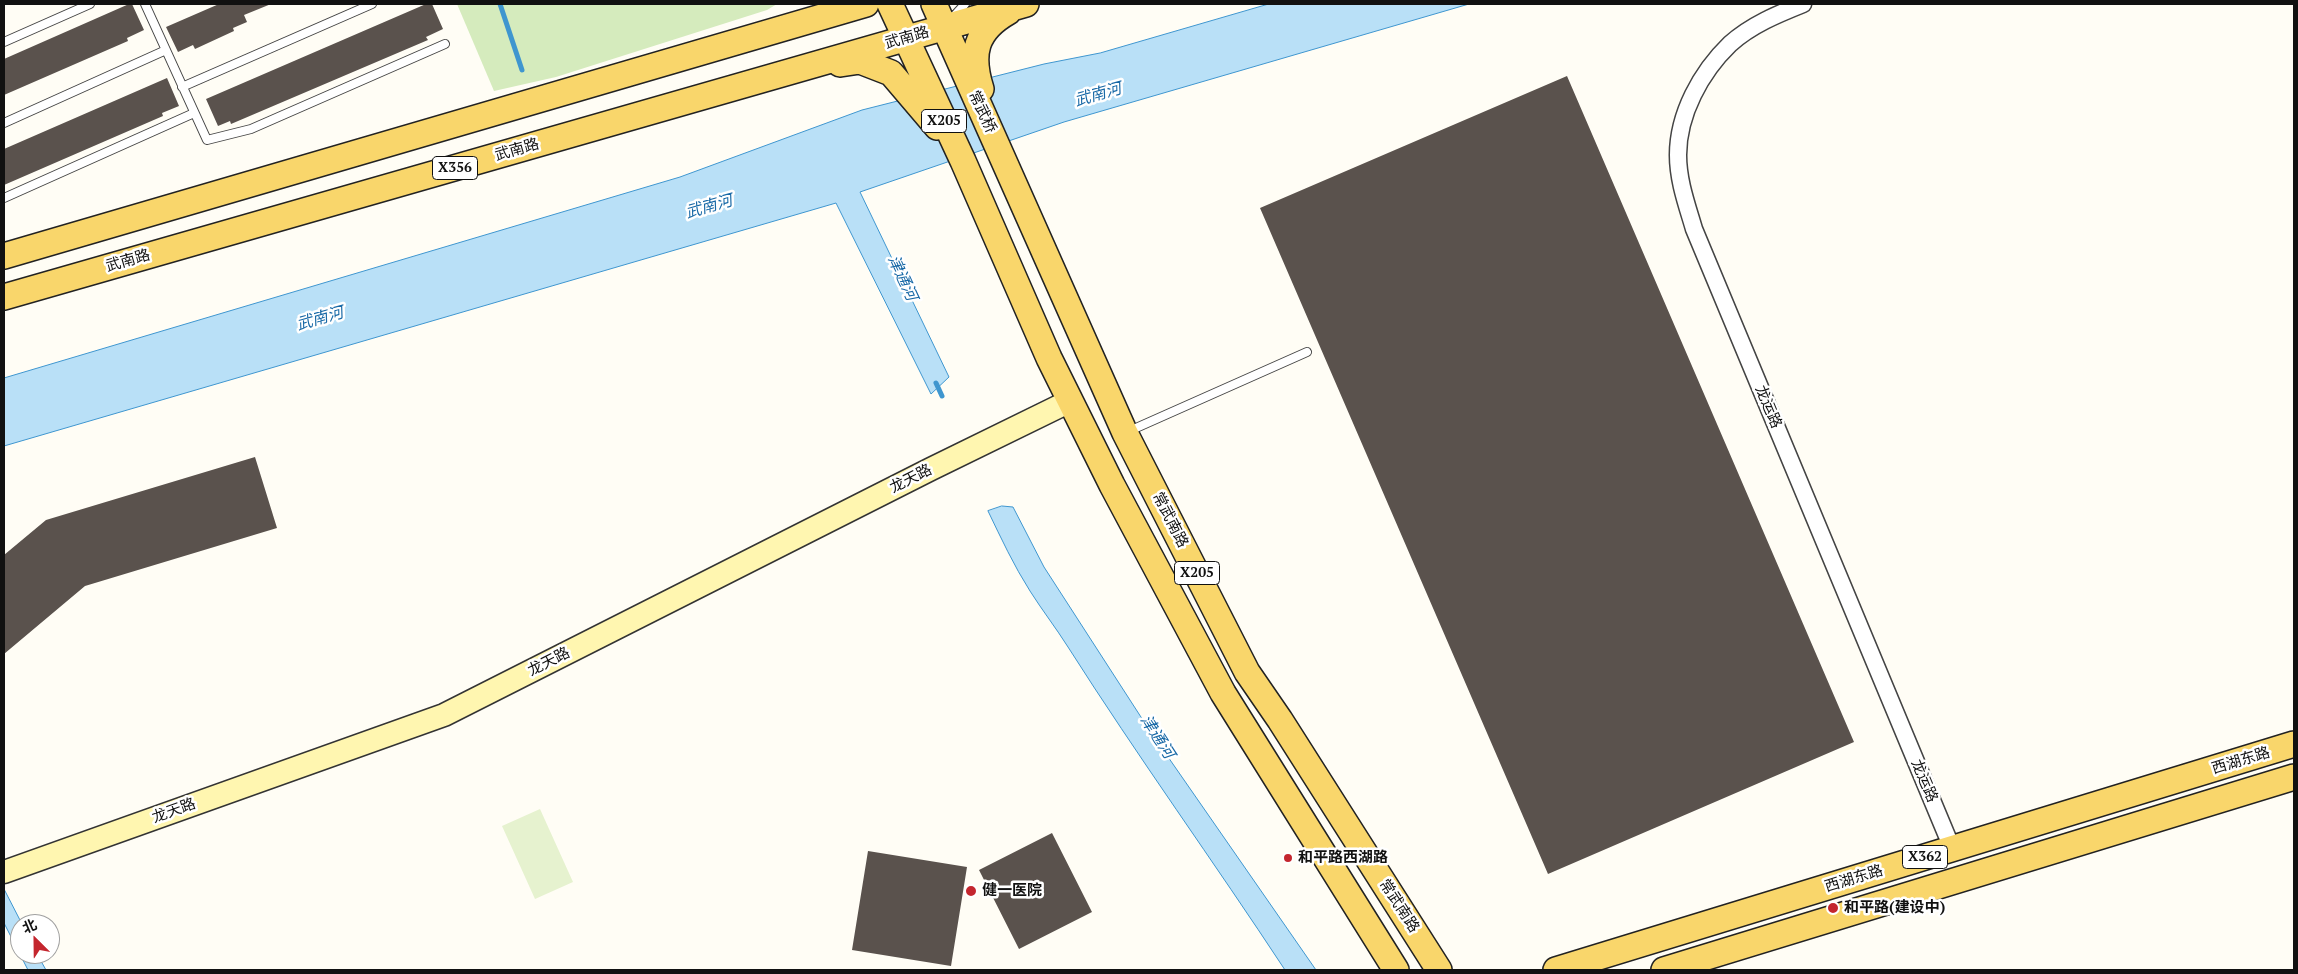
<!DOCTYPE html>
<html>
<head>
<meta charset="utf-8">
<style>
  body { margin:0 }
  #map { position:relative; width:2298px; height:974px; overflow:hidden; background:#fffdf5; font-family:"PT Serif","Noto Sans SC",serif }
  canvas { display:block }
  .frame { position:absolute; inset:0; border:5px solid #111; pointer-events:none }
  .north { position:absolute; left:10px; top:914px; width:50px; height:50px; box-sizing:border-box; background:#fff; border:1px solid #a0a0a0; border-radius:50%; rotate:337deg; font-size:14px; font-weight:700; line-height:20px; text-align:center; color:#111 }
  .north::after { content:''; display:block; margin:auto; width:18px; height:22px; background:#c4262e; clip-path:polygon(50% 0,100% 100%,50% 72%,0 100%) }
</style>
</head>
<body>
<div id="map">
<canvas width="2298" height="974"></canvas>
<div class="frame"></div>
<div class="north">北</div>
</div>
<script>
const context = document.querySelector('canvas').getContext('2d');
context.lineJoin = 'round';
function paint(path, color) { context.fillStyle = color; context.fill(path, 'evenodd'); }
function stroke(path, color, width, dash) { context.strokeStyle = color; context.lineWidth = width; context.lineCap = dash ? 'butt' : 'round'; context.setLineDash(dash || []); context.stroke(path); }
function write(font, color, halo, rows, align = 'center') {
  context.font = font + ' "PT Serif","Noto Sans SC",serif'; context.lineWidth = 5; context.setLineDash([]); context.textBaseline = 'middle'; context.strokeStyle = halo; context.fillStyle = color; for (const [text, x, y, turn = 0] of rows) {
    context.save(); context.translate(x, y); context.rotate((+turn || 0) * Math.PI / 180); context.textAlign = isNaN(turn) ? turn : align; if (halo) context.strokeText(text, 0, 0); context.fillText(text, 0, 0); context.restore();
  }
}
paint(new Path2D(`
  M457 4H777L767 10 556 77 494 91Z`), '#d5ebbd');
paint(new Path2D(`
  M540 809 573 882 535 899 502 826Z`), '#e6f2cf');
const water = new Path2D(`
  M1269 4H1469L1064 122 860 192 949 377 931 394 836 203 4 446V378L680 177 862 110 1044 64 1100 53Z
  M1002 506 1013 507 1044 567 1150 731 1316 970H1285C1214 862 1138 757 1068 647 1056 628 1042 610 1030 591 1014 566 1001 538 988 511Z
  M4 889 22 924H20V954H37L46 970H28L4 923Z`);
paint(water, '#b9e0f7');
stroke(water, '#3f96cf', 1);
stroke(new Path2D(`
  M500 4 522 70
  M936 383 942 396`), '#3f96cf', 5);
paint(new Path2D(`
  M129 4H132L144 30 127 38 128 41 4 95V59Z
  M219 4H271L244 15 247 22 233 28 234 31 195 49 193 45 178 52 166 27Z
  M426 4H432L443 29 426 37 428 40 231 124 230 121 218 126 206 99Z
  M1567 76 1854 742 1548 874 1260 208Z
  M167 78 179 106 162 113 163 116 4 185V149Z
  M255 457 277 528 85 586 4 654V555L46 520Z
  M1052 833 1092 912 1019 949 979 870Z
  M868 851 967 867 951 966 852 950Z`), '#5a524d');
const lane = new Path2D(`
  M145 4 207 140 251 129 445 44
  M954 16 965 4
  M4 42 90 4
  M182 87 372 4
  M4 123 166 50
  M4 198 194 113
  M1127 432 1307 352`);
const street = new Path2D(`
  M1803 4C1778 14 1751 25 1730 44 1701 72 1678 114 1678 155 1678 181 1687 205 1694 229L1952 848`);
const secondary = new Path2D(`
  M4 872 444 715 931 469 1070 401`);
const primary = new Path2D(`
  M890 4 963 161 1049 358 1112 485 1223 693 1396 970
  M934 4 1125 433 1247 672 1280 720 1439 970
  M840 64 860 61 891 73 937 127
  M981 89C970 54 975 31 1008 12
  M4 256 866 4
  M4 297 1026 4
  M1556 970 2294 744
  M1664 970 2294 777`);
stroke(lane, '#444', 10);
stroke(street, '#444', 19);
stroke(secondary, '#333', 25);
stroke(primary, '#222', 28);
stroke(lane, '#fff', 8);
stroke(street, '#fff', 16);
stroke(secondary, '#fff6b0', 22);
stroke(primary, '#f9d66b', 25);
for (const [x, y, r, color] of [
  [1288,858,5,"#c4262e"],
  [971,891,6,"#c4262e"],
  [1833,908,6,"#c4262e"]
]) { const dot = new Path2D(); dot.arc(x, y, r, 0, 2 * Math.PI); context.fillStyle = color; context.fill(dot); stroke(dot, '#fff', 2); }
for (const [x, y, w] of [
  [944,121,45],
  [455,168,45],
  [1197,573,45],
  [1925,857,45]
]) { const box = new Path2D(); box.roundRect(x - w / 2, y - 11.5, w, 23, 4); context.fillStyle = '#fff'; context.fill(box); stroke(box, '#111', 1); }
write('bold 14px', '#111', null, [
  ["X205",944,121],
  ["X356",455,168],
  ["X205",1197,573],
  ["X362",1925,857]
]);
write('15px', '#111', '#fff', [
  ["武南路",907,38,-16],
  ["常武桥",982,112,65],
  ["武南路",517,150,-16],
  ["武南路",128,261,-16],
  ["龙运路",1768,407,67],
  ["龙天路",911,479,-27],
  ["常武南路",1170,520,63],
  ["龙天路",549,662,-27],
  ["西湖东路",2241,761,-17],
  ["龙运路",1924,781,67],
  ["龙天路",174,811,-20],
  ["西湖东路",1854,879,-17],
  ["常武南路",1399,906,57]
]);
write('bold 15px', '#111', '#fff', [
  ["和平路西湖路",1298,858],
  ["健一医院",982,891],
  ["和平路(建设中)",1844,908]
], 'left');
write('italic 16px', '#1768a6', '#fff', [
  ["武南河",1098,95,-16],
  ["武南河",709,207,-16],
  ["津通河",902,278,65],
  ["武南河",320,319,-16],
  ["津通河",1157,737,57]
]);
</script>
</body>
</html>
